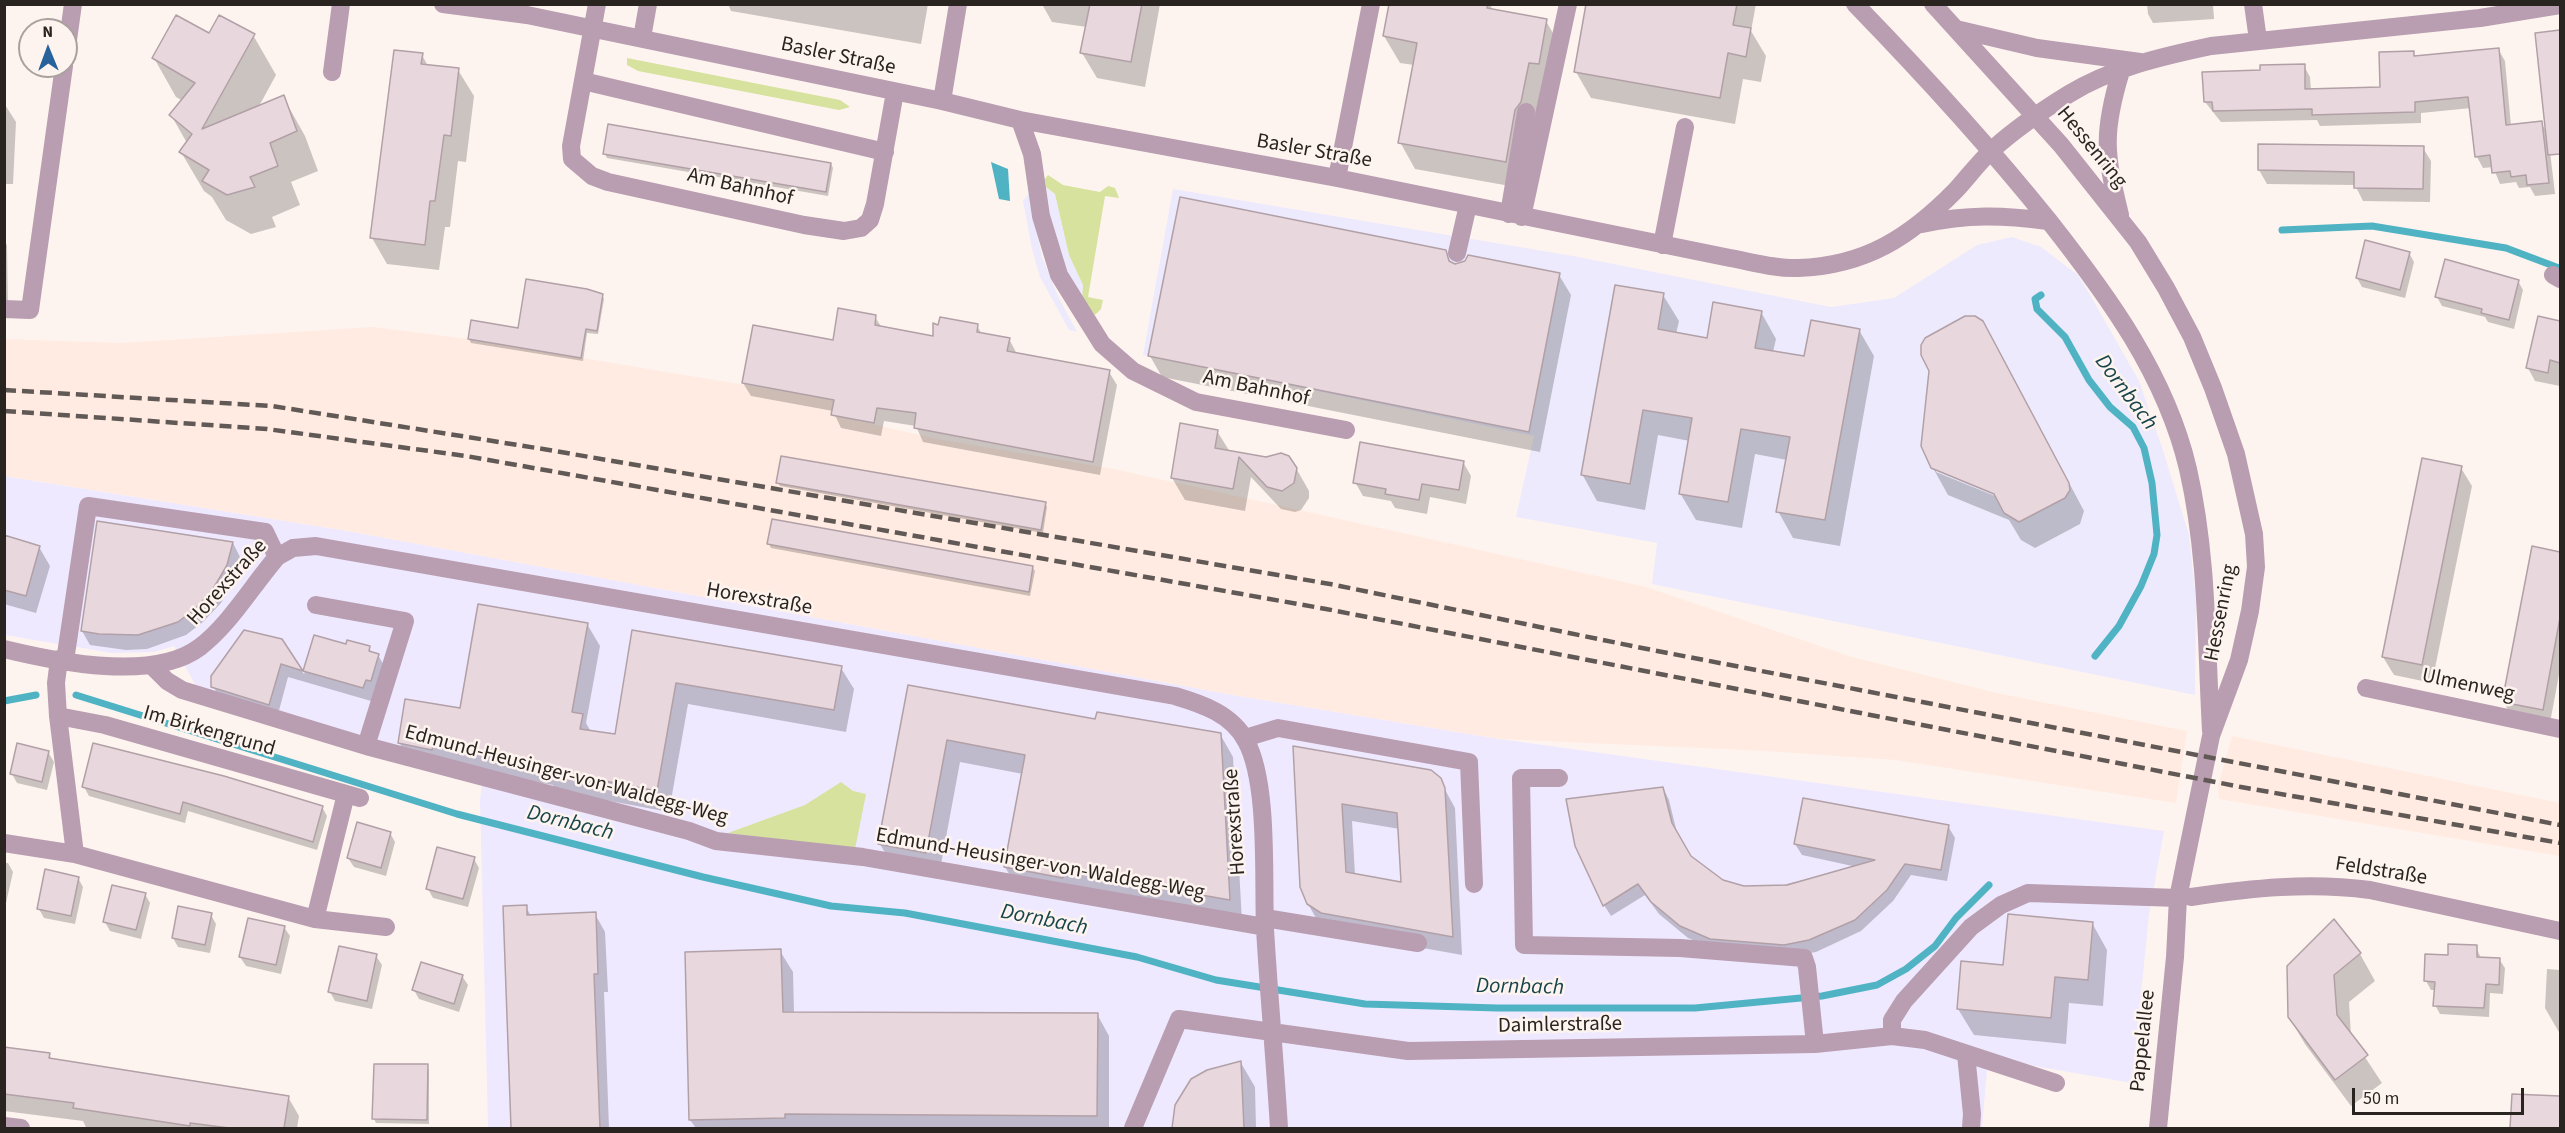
<!DOCTYPE html>
<html>
<head>
<meta charset="utf-8">
<style>
  body { margin:0 }
  #map { position:relative; width:2565px; height:1133px; overflow:hidden; background:#fef4ef; font-family:"Source Sans 3",sans-serif }
  canvas { display:block }
  .frame { position:absolute; inset:0; border:6px solid #2a2421; pointer-events:none }
  .north { position:absolute; left:18px; top:18px; width:60px; height:60px; box-sizing:border-box; background:#fef4ef; border:2px solid #a9a19d; border-radius:50%; rotate:359deg; font-size:16px; font-weight:700; line-height:24px; text-align:center; color:#2a2421 }
  .north::after { content:''; display:block; margin:auto; width:21px; height:27px; background:#28629a; clip-path:polygon(50% 0,100% 100%,50% 72%,0 100%) }
  .scale { position:absolute; left:2352px; top:1088px; width:172px; height:27px; box-sizing:border-box; border:3px solid #2a2421; border-top:0; padding-left:8px; font-size:18px; line-height:21px; white-space:nowrap; color:#2a2421; -webkit-text-stroke:4px #fef4ef; paint-order:stroke }
</style>
</head>
<body>
<div id="map">
<canvas width="2565" height="1133"></canvas>
<div class="frame"></div>
<div class="north">N</div>
<div class="scale">50 m</div>
</div>
<script>
const context = document.querySelector('canvas').getContext('2d');
context.lineJoin = 'round';
function paint(path, color) { context.fillStyle = color; context.fill(path, 'evenodd'); }
function stroke(path, color, width, dash) { context.strokeStyle = color; context.lineWidth = width; context.lineCap = dash ? 'butt' : 'round'; context.setLineDash(dash || []); context.stroke(path); }
function write(font, color, halo, rows, align = 'center') {
  context.font = font + ' "Source Sans 3",sans-serif'; context.lineWidth = 5; context.setLineDash([]); context.textBaseline = 'middle'; context.strokeStyle = halo; context.fillStyle = color; for (const [text, x, y, turn = 0] of rows) {
    context.save(); context.translate(x, y); context.rotate((+turn || 0) * Math.PI / 180); context.textAlign = isNaN(turn) ? turn : align; if (halo) context.strokeText(text, 0, 0); context.fillText(text, 0, 0); context.restore();
  }
}
paint(new Path2D(`
  M1046 187 1055 194 1069 255 1083 285 1082 301 1067 272 1050 214Z
  M1173 189 1573 256 1831 307 1894 298 1977 245 2012 237 2041 247 2078 275 2093 300 2139 381 2162 447 2189 535 2196 601 2195 695 1652 584 1657 543 1516 517 1534 436 1143 355Z
  M1029 193 1042 257 1057 294 1077 332 1069 330 1040 277 1032 249 1023 201Z`), '#eceafc');
paint(new Path2D(`
  M4 476 348 531 1233 695 1500 739 2164 831 2149 915 2132 1083 1988 1058 1982 1128H488L480 800 483 772 198 690 174 646 154 652 112 653 5 635Z`), '#eee9ff');
paint(new Path2D(`
  M373 327 468 339 829 399 834 400 832 415 937 439 1114 469 1646 587 1852 657 1997 693 2187 731 2176 803 1895 760 1767 751 1500 739 1233 695 348 531 5 476 4 339 121 343Z
  M2232 736 2560 803V856L2219 799 2218 786Z`), '#ffebe1');
paint(new Path2D(`
  M627 58 840 100 850 107 839 110 638 71 627 65Z
  M1048 175 1063 185 1100 192 1108 186 1115 188 1119 198 1105 196 1088 297 1103 300 1101 309 1095 315 1082 301 1083 285 1069 255 1055 194 1046 187 1045 179Z
  M841 782 853 791 866 794 855 849 728 833 805 805Z`), '#d6e29d');
paint(new Path2D(`
  M991 162 1008 169 1010 201 999 199Z`), '#4fb3c4');
paint(new Path2D(`
  M728 4H928L921 44 731 11Z
  M1042 4H1160L1145 87 1097 78 1082 53 1087 27 1052 22Z
  M1390 4H1490L1493 11 1546 21 1561 47 1521 188 1415 169 1400 142 1414 65 1400 63 1384 36Z
  M1588 4H1756L1751 31 1766 56 1761 82 1743 79 1735 124 1591 98 1576 72Z
  M2147 4H2213L2214 19 2153 23 2148 14Z
  M2560 31V134L2553 135 2537 34Z
  M210 35H253L276 75 258 108 283 97 305 136 318 171 291 182 300 205 272 217 276 227 251 234 226 220 212 197 204 191 181 152 187 143 171 115 183 101 176 97 154 58Z
  M2498 49 2505 61 2511 126 2541 123 2548 134 2555 194 2535 196 2530 187 2519 188 2516 182 2500 184 2493 167 2483 168 2477 157 2471 108 2421 113V123L2320 126 2317 120 2221 122 2205 102 2261 71 2304 66 2310 77 2311 90 2381 88 2413 53 2416 58Z
  M422 55 428 66 458 70 474 96 466 162 458 161 450 227H445L439 270 387 264 372 238Z
  M4 103 16 122 13 184H4Z
  M2260 145 2423 148 2431 161 2430 202 2363 201 2355 185 2267 184 2259 170Z
  M605 154 831 164 833 168 828 196 607 158Z
  M4 241 7 245 8 307H4Z
  M1445 252 1452 264 1559 275 1571 295 1540 452 1162 377 1150 356Z
  M2409 253 2414 262 2405 298 2362 287 2357 278Z
  M2518 281 2523 290 2514 329 2488 322 2485 317 2442 306 2437 297Z
  M602 295 604 299 598 334 587 333 583 361 471 343 469 339 519 330Z
  M1663 295 1679 321 1676 334 1708 340 1761 312 1776 339 1773 352 1805 358 1859 330 1874 356 1840 546 1793 538 1778 511 1787 460 1755 454 1742 528 1696 520 1680 493 1690 441 1658 435 1645 510 1597 501 1582 474Z
  M875 317 882 328 934 337 977 326 982 334 1009 339 1017 354 1109 372 1117 385 1100 475 923 442 916 426 884 421 881 436 841 428 833 411 751 396 743 383 834 341Z
  M2539 318 2560 323V386L2535 381 2528 368Z
  M1998 349 2084 511 2080 524 2035 548 2021 540 2009 520 1948 495 1933 468 1931 371ZM1936 469 2002 496 2000 498 1936 472Z
  M1217 431 1230 452 1296 468 1309 491V498L1301 510 1295 512 1281 509 1251 477 1245 511 1185 500 1172 478Z
  M1463 462 1471 476 1466 504 1430 497 1427 514 1395 508 1391 501 1363 496 1355 482Z
  M2461 468 2472 486 2432 683 2394 675 2383 657Z
  M778 482 1045 503 1047 507 1043 533 780 486Z
  M4 537 39 547 50 566 36 613 4 604Z
  M233 543 240 557 230 588 221 603 203 622 186 635 147 649 126 650 90 645 82 631Z
  M769 544 1032 567 1035 571 1030 596 771 548Z
  M2533 548 2560 554V669L2550 723 2511 716 2504 702Z
  M587 624 600 646 586 723 591 732 616 736 634 632 841 668 854 689 846 732 688 704 669 812 556 791 553 785 445 766 412 764 399 742 461 709Z
  M315 637 347 646 369 648 372 654 378 655 386 669 371 701 288 677 277 718 221 700 213 686 281 640 304 674Z
  M909 686 1097 721 1220 734 1233 757 1242 922 1018 889 1005 867 1023 774 960 762 939 875 893 867 880 844Z
  M1294 748 1437 775 1455 808 1462 955 1333 932 1317 920 1306 900ZM1352 821 1400 829 1403 884 1355 875Z
  M48 752 54 762 47 790 17 783 12 774Z
  M84 787 322 807 327 816 317 850 188 811 185 823 89 796Z
  M1663 788 1669 800 1678 837 1690 857 1722 881 1744 888H1770L1857 867 1802 855 1795 844 1948 826 1955 838 1947 881 1911 875 1893 901 1861 931 1816 952 1792 956 1718 950 1688 938 1659 914 1645 895 1611 916 1604 905Z
  M390 833 395 842 386 876 354 867 348 858Z
  M474 859 479 868 468 907 433 898 428 889Z
  M4 863H8L13 872 4 912Z
  M78 878 83 887 75 924 44 918 39 909Z
  M145 894 150 903 141 939 110 931 105 922Z
  M526 907 531 916 595 914 605 932 608 992H604L609 1128H512L505 908Z
  M211 915 216 924 210 953 178 947 173 938Z
  M2334 922 2360 954 2375 981 2349 1002 2351 1036 2382 1083 2351 1106 2305 1044 2289 1017Z
  M2092 923 2107 950 2103 1006 2069 1003 2066 1044 1974 1035 1958 1009 2004 966Z
  M284 927 290 936 281 974 246 966 240 957Z
  M2476 947 2481 958 2499 959 2505 968 2503 994 2490 993 2489 1017 2440 1014 2435 1005 2436 990H2431L2426 981 2449 957Z
  M780 951 793 972 794 1013 1097 1014 1109 1036V1128H696L690 1120Z
  M376 956 382 965 372 1009 335 1001 330 992Z
  M2547 969 2560 970V1034L2545 1008Z
  M462 976 468 985 459 1012 419 999 414 990Z
  M4 1048 49 1054 52 1060 288 1097 299 1116 297 1128H98L86 1127 83 1121 4 1111Z
  M1241 1063 1255 1087 1256 1128H1175L1176 1105Z
  M427 1066 429 1070V1124L376 1123 374 1119Z
  M2513 1095 2560 1098V1128H2511Z`), '#0003');
stroke(new Path2D(`
  M2282 230 2372 226 2506 248 2559 268
  M2041 295 2035 299 2037 309 2065 337 2089 380 2110 407 2133 427 2144 448 2152 483 2157 535 2154 554 2141 586 2119 626 2095 656
  M76 695 457 814 703 877 831 906 905 913 1137 957 1216 980 1365 1004 1497 1008H1695L1822 996 1877 985 1906 969 1935 946 1956 918 1989 885
  M4 701 36 695`), '#4fb3c4', 7);
const building = new Path2D(`
  M1090 4H1142L1131 62 1080 53Z
  M1389 4H1488L1487 8 1547 19 1539 64 1529 63 1521 102 1515 110 1506 162 1398 143 1417 43 1383 36Z
  M1586 4H1737L1733 25 1751 28 1746 57 1728 53 1720 98 1574 72Z
  M176 15 209 33 219 15 255 34 202 129 284 95 297 131 270 143 278 166 250 177 255 187 227 195 202 181 209 170 179 152 192 134 169 115 195 83 152 58Z
  M2560 30V154L2548 155 2535 33Z
  M2499 48 2506 125 2542 121 2549 183 2527 185 2526 175 2511 177 2510 171 2492 173 2490 155 2475 157 2468 97 2415 102V112L2312 115V109L2213 111 2212 102H2204L2202 72 2260 70V65L2305 64V89L2380 87 2379 52 2414 51V56Z
  M394 50 423 53 421 64 459 68 451 136 444 135 435 201H430L425 245 370 238Z
  M608 124 831 163 826 192 603 154Z
  M2258 144 2424 146 2423 189 2354 188V172L2258 170Z
  M1180 197 1446 250 1449 261 1455 264 1465 261 1468 255 1560 273 1529 432 1148 356Z
  M2365 240 2410 252 2400 290 2356 278Z
  M2445 259 2519 280 2509 320 2481 313 2482 309 2435 297Z
  M526 279 587 289 603 294 597 331 586 329 581 358 468 339 471 320 518 328Z
  M1615 285 1664 293 1658 329 1707 338 1713 302 1762 311 1755 348 1804 356 1811 320 1860 329 1825 520 1776 512 1790 437 1741 429 1728 502 1679 494 1692 418 1643 410 1630 484 1581 475Z
  M838 308 876 315 875 325 933 336V323L938 325 940 317 978 324 977 332 1010 338 1007 351 1110 370 1093 462 914 428 916 413 877 408 874 423 831 415 834 400 742 383 753 325 833 340Z
  M1965 316H1975L1983 321 2069 483 2070 490 2065 498 2019 522 2004 513 1994 494 1931 468 1921 446 1929 371 1921 355V345L1925 338Z
  M2538 316 2560 321V363L2550 360 2548 373 2526 368Z
  M1180 423 1218 430 1215 448 1266 457 1281 453 1289 456 1297 468 1294 483 1282 491 1267 487 1239 457 1233 489 1171 478Z
  M1360 442 1464 461 1459 490 1422 484 1419 500 1385 494 1386 489 1353 483Z
  M781 456 1046 502 1041 530 776 483Z
  M2422 458 2462 466 2422 665 2382 657Z
  M772 519 1033 566 1029 592 767 544Z
  M97 521 233 542 227 565 213 589 195 609 178 622 138 635 99 634 81 631Z
  M4 535 40 546 26 596 4 590Z
  M2532 546 2560 552V618L2543 710 2502 702Z
  M478 604 588 623 572 712 583 714 580 729 615 734 632 630 842 666 834 710 676 683 657 791 542 769 543 764 433 745 432 750 398 743 405 699 460 708Z
  M244 630 282 639 303 671 281 664 269 705 211 687V676Z
  M314 635 346 644 347 640 370 646 369 651 379 654 371 681 366 680 363 688 303 671Z
  M908 685 1095 719 1097 712 1221 733 1230 900 1064 871 1063 878 1004 867 1025 755 947 740 926 853 878 844Z
  M17 743 49 751 42 782 10 774Z
  M93 743 224 776 323 806 313 842 183 802 180 814 82 787Z
  M1293 746 1431 770 1441 778 1445 788 1453 937 1321 913 1307 904 1300 887ZM1342 804 1397 813 1401 882 1346 872Z
  M1663 787 1672 823 1691 856 1723 880 1744 886 1787 885 1875 860 1794 844 1803 798 1949 825 1941 870 1905 864 1887 890 1855 920 1809 940 1784 945 1710 939 1680 926 1651 902 1638 884 1603 906 1575 846 1566 799Z
  M357 822 391 832 381 868 347 858Z
  M437 847 475 857 463 899 426 889Z
  M45 869 79 877 71 916 37 909Z
  M112 885 146 893 136 930 103 922Z
  M527 905V915L596 912 598 974H594L600 1128H511L503 906Z
  M178 906 212 913 205 945 172 938Z
  M2008 914 2093 922 2088 980 2055 977 2051 1018 1957 1009 1961 961 2003 965Z
  M248 918 285 926 276 965 239 957Z
  M2334 919 2361 953 2334 975 2337 1015 2368 1055 2335 1080 2288 1017 2287 966Z
  M2448 944 2477 945V957L2500 958 2499 985 2486 984 2484 1008 2433 1006 2435 982 2424 981 2425 954 2448 955Z
  M339 946 377 954 367 1001 328 992Z
  M781 949 783 1012 1098 1013 1097 1116 785 1114V1118L689 1120 685 952Z
  M421 962 463 975 454 1004 412 990Z
  M4 1047 50 1053 49 1058 289 1096 284 1128H229L190 1123V1126L73 1108 74 1103 4 1094Z
  M1241 1061 1244 1128H1172L1175 1105 1191 1079 1207 1070Z
  M374 1064H428L427 1120 372 1119Z
  M2512 1094 2560 1096V1128H2510Z`);
paint(building, '#e9d7de');
stroke(building, '#b2a0a7', 1.5);
stroke(new Path2D(`
  M443 4 527 15 942 101 1020 120 1337 178 1730 258C1752 262 1776 269 1798 268 1865 266 1910 237 1956 190 1968 177 1979 162 1992 150 2015 129 2043 110 2069 94 2111 68 2164 56 2211 46L2480 18 2560 5
  M597 4 571 146 572 159 592 176 608 182 804 225 844 231 861 228 870 220 875 204 895 92
  M1855 4C1923 74 1988 145 2049 221 2108 296 2166 375 2188 469 2208 557 2206 642 2211 731
  M1933 4 2061 145 2138 242 2166 288 2192 337 2213 388 2236 454 2254 534 2256 567 2250 611 2239 660 2211 736 2178 898 2175 957 2158 1128
  M2253 4 2258 40
  M1956 29 2037 48 2140 62
  M642 38 648 4
  M66 54 73 4
  M332 72 341 4
  M583 81 885 152
  M942 101 958 4
  M1020 120 1032 154 1041 216 1059 275 1102 344 1133 371 1196 402 1346 430
  M1337 178 1371 4
  M1509 214 1526 112
  M2120 215C2105 154 2102 133 2121 71
  M1522 217 1568 4
  M1922 224C1968 214 2002 215 2048 221
  M1662 245 1685 127
  M1457 253 1468 205
  M2553 275 2560 279
  M4 309 30 310 64 66
  M316 605 405 621 366 746
  M4 649C57 662 154 682 200 647 230 624 252 586 277 557L293 548 316 546 1175 696C1202 704 1232 714 1246 741 1269 783 1263 879 1265 929 1269 996 1275 1062 1279 1128
  M59 659 56 683 58 716 105 725 360 798
  M65 661 88 506 265 532 277 557
  M153 667 167 681 182 690 366 746 689 831 716 841 863 857 1265 927
  M2366 688 2560 729
  M58 716 75 854
  M1245 738 1278 728 1469 762 1474 884
  M1559 778H1521L1524 945 1680 948 1804 958 1807 967 1815 1044
  M4 843 75 854 315 919 386 927
  M2191 897C2252 888 2309 882 2370 890L2560 931
  M1265 918 1418 943
  M315 919 346 794
  M1892 1036V1020L1904 1001 1971 927 2001 905 2028 893 2178 898
  M1966 1054 1972 1114 1971 1128
  M4 1126 21 1128
  M1133 1128 1179 1019 1408 1051 1815 1044 1892 1036 1925 1040 2056 1083`), '#b99db1', 18);
stroke(new Path2D(`
  M4 390 272 406 543 449 1330 584 1642 648 2560 825
  M4 411 267 429 466 456 1326 609 2241 787 2560 843`), '#605956', 4.5, [12, 6]);
write('21px', '#2a2421', '#fef4ef', [
  ["Basler Straße",838,57,12],
  ["Hessenring",2091,148,51],
  ["Basler Straße",1314,152,10],
  ["Am Bahnhof",740,188,13],
  ["Am Bahnhof",1256,389,12],
  ["Horexstraße",228,583,-48],
  ["Horexstraße",759,600,10],
  ["Hessenring",2222,613,-79],
  ["Ulmenweg",2468,686,12],
  ["Im Birkengrund",209,732,16],
  ["Edmund-Heusinger-von-Waldegg-Weg",566,776,15],
  ["Horexstraße",1236,822,-94],
  ["Edmund-Heusinger-von-Waldegg-Weg",1040,865,10],
  ["Feldstraße",2381,872,9],
  ["Daimlerstraße",1560,1026,-1],
  ["Pappelallee",2144,1041,-84]
]);
write('italic 22px', '#17454c', '#fef4ef', [
  ["Dornbach",2125,393,53],
  ["Dornbach",570,824,14],
  ["Dornbach",1044,921,11],
  ["Dornbach",1520,988,1]
]);
</script>
</body>
</html>
